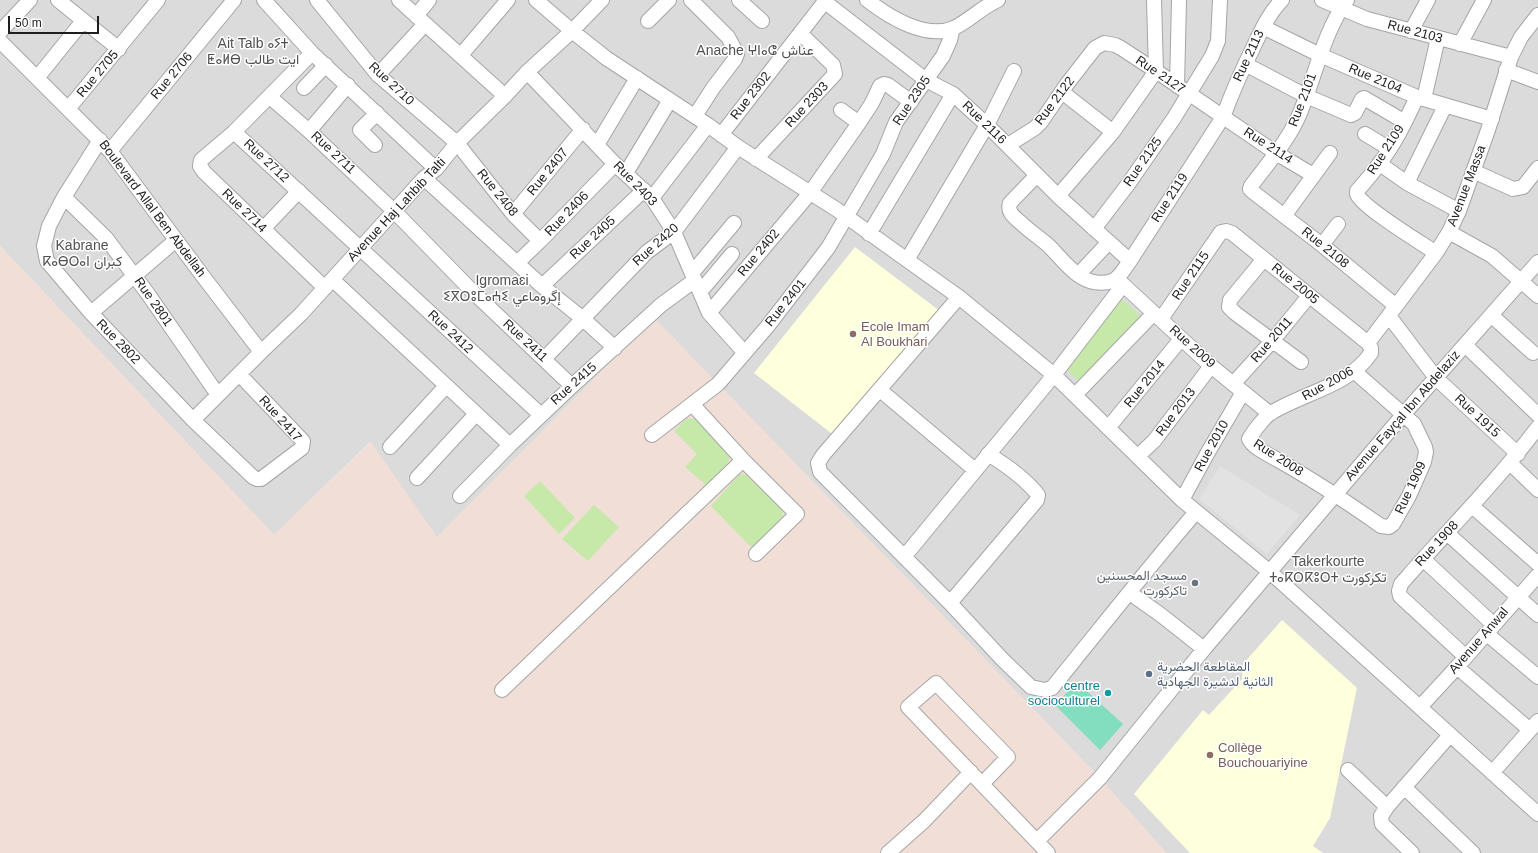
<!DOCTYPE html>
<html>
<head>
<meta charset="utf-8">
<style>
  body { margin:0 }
  #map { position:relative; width:1538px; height:853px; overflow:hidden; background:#efece4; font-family:Arial,sans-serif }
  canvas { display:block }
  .scale { position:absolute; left:8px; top:16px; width:91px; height:18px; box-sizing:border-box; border:2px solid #1e1e1e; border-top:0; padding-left:5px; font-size:12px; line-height:14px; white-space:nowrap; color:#1e1e1e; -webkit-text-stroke:3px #fff; paint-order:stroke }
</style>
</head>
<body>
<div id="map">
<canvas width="1538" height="853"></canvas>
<div class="scale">50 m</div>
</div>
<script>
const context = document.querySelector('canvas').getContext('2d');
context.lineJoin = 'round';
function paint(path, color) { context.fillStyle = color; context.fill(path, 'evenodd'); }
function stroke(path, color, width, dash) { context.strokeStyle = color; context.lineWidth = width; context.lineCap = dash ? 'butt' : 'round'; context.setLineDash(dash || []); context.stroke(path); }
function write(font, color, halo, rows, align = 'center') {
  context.font = font + ' Arial,Vazirmatn,"Noto Sans Tifinagh",sans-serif'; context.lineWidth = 3; context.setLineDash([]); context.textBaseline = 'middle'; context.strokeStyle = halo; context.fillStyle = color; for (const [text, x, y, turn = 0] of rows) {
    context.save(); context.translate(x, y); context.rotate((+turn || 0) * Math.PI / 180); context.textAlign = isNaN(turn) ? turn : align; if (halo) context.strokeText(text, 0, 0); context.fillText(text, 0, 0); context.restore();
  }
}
paint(new Path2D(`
  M0 0H1538V853H1166L1100 778 654 318 437 538 370 442 274 535 0 246Z`), '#dcdbdb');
paint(new Path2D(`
  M855 247 940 311 836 437 754 373Z
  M1282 620 1357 688 1330 818 1313 846 1323 853H1190L1134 794 1203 710 1209 715 1242 679 1243 664Z`), '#fdffdd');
paint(new Path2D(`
  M0 246 274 535 371 442 437 537 654 318 1100 778 1166 853H0Z`), '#f1dfd7');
paint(new Path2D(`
  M1122 299 1144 319 1081 383 1067 370Z
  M687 418 696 419 730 457 728 463 706 485 685 467 697 454 674 431Z
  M740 474 746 475 782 509 783 517 752 548 711 506Z
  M540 481 575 518 559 534 524 496Z
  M594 505 619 527 588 561 562 539Z`), '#c6e9aa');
paint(new Path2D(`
  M1077 682 1123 724 1100 750 1055 705Z`), '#82debf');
paint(new Path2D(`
  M1220 466 1300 515 1267 554 1199 499Z`), '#e2e2e2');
const minor = new Path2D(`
  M58 0 119 49
  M264 0 312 53 436 169
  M317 0 378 75 457 143 513 214 540 241
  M399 0 505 96
  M536 0 572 31 606 58 708 125 738 147 836 209 907 260 959 297 1054 375 1182 500 1270 572 1538 814
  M691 0 728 37 737 54 735 59 713 88 695 116
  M739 0 762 21
  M867 0C889 17 926 40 954 28 970 20 982 7 998 0
  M1322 0 1367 19 1511 57
  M1347 0C1324 31 1315 77 1300 113 1289 140 1268 163 1251 186L1250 189 1253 192 1322 245 1396 306
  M825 2 926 80 953 94 987 125 1058 196 1130 261
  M416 16 429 0
  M648 21 669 0
  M1263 27 1320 55 1417 97 1492 119
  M1411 31 1428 0
  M0 32 30 0
  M0 41 110 151 202 275 261 352
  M1460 44 1484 0
  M312 53 234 132 541 415
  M461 55 508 0
  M1245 64 1306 96 1351 115 1355 113 1362 99 1364 98 1405 122
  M1506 70 1538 82
  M527 72 615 164 652 198 674 232 709 313 744 352
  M378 75 425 24
  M37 78 83 21
  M1177 86 1179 0
  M304 88 326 65
  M1062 92 1113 132
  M270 97 309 131 394 211 473 292 572 386
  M1417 97C1406 120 1395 144 1379 164 1373 173 1365 182 1357 191V194C1363 208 1420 242 1436 253
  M1424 99 1438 38
  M68 109 158 0
  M841 110 859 123
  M309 131 348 85
  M234 132 201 160 200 166 204 172 325 288
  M1365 134 1390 149
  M721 135 826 0
  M100 140 64 197 49 226 44 246 47 261 91 313 153 378 193 420 253 477 257 479H261L302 448 303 441 239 374
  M375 145 360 130 377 113
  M597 145 637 78
  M1008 145 1035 128 1041 122 1067 84 1095 48 1104 43 1115 45 1121 48 1156 71 1276 153 1313 175
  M110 151 234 0
  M756 159 835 74 833 65 800 33
  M1380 164 1407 183 1459 211
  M1473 171 1513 189 1523 187 1538 168
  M626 173 670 100
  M1037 175 1010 203C1007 212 1014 217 1020 222 1029 231 1040 238 1049 246 1059 256 1072 273 1085 279 1092 283 1104 284 1112 281 1120 278 1125 267 1130 261L1223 117C1232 93 1242 70 1253 48 1261 31 1269 13 1282 0
  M424 178 542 286 582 318 615 348
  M1407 183 1445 106
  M1058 196 1113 132 1156 71 1154 0
  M64 197 106 238 148 294 218 395
  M652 198 708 125
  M513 214 583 129
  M1284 216 1330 153
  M263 229 299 191
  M1094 229 1129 183 1174 118 1212 56 1218 41 1220 0
  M1449 232 1492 256 1538 296
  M869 234 953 94
  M1322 245 1338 224
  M1264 259 1230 300 1229 307 1235 313 1301 362
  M907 260 987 125 1014 71
  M517 263 540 241 615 164
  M692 273 734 223
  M1078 275 1109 242
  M1117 279 1211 366 1269 413
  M333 280 510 445
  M542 286 644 190
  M700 292 732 254
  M959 297 823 455 818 463 820 472 950 603 1002 659 1031 687 1045 690 1052 688C1100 629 1147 569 1196 512
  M91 313 176 240
  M709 313 810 193 859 123 872 103 880 86 884 84 888 85 911 102
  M1491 315 1533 353
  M1389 316 1436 378 1518 454
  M1161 319 1221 232 1226 231 1232 233 1368 343 1371 348V353C1349 386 1303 393 1271 413 1265 416 1253 432 1249 439 1253 448 1268 454 1276 459 1312 479 1347 502 1381 526L1389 527 1393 524 1409 496 1424 462 1426 452 1425 447 1414 424 1354 371
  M1368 343 1436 253 1449 232 1459 211 1488 130 1511 57 1521 37 1538 15
  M1465 345 1538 415
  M544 359 647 252 674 232 738 147
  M1233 384 1273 340 1309 296
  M880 390 975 470
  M1075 395 1154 313
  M692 404 718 384 767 327 828 248 883 154 896 122 943 56 950 40 953 28
  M193 420 261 352 301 314 424 178 436 169 457 143 505 96 527 72 572 31 602 0
  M1108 428 1181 339
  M652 435 692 404 743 460 797 514 756 554
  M390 447 446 386
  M1138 456 1154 441 1211 366
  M1510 463 1538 490
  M417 478 476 414
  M460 496 510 445 572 386 661 305 695 280
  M1182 500 1207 454 1243 392
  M1472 506 1538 564
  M1447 533 1538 615
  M904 557 1054 375 1123 285
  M1423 559 1494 625
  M1130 593 1161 615 1204 649
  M950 603 1037 500 1038 495C1025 478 1006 465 988 454
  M1487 634 1538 677
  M1466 657 1400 596 1399 591 1401 584 1408 576C1452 526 1498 480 1538 427
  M1457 667 1530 730
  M502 690 743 460
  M1420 707 1457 667 1538 575
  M1348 770 1387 807
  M1492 773 1538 721
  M982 784 1008 757 936 683 908 707 1048 853
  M1404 787 1473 853
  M1037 841 1100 778 1204 649 1403 415 1538 262
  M888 853 924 821 971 772
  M1412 853 1382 824 1381 816 1387 807 1450 735`);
stroke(minor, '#a5a5a5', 16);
stroke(minor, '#fff', 14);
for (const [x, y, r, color] of [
  [853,334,4,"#8d6e63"],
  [1195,583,4,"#6b7280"],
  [1149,674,4,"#5c6f8a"],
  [1108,693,4,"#0f9aa8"],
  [1210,755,4,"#8d6e63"]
]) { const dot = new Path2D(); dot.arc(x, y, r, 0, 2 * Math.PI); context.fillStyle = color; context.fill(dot); stroke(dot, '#fff', 1.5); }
write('13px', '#1e1e1e', '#fff', [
  ["Rue 2103",1415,32,15],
  ["Rue 2113",1249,56,-65],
  ["Rue 2705",98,74,-50],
  ["Rue 2127",1160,75,34],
  ["Rue 2706",172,76,-50],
  ["Rue 2104",1375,79,23],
  ["Rue 2710",391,84,43],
  ["Rue 2302",751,96,-52],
  ["Rue 2101",1303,100,-69],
  ["Rue 2305",912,101,-56],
  ["Rue 2122",1055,101,-53],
  ["Rue 2303",807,105,-47],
  ["Rue 2116",984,123,44],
  ["Rue 2114",1268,146,33],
  ["Rue 2109",1386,150,-57],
  ["Rue 2711",333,153,43],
  ["Rue 2712",266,161,43],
  ["Rue 2125",1143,162,-55],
  ["Rue 2407",548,172,-51],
  ["Rue 2403",635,184,46],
  ["Avenue Massa",1467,186,-69],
  ["Rue 2408",497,193,51],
  ["Rue 2119",1170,198,-57],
  ["Boulevard Allal Ben Abdellah",152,209,53],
  ["Avenue Haj Lahbib Talti",397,210,-47],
  ["Rue 2714",244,211,44],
  ["Rue 2406",567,214,-46],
  ["Rue 2405",593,238,-43],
  ["Rue 2420",656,245,-42],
  ["Rue 2108",1325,248,39],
  ["Rue 2402",759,253,-50],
  ["Rue 2115",1191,276,-56],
  ["Rue 2005",1295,284,39],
  ["Rue 2801",153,302,55],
  ["Rue 2401",786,303,-51],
  ["Rue 2412",450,332,43],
  ["Rue 2011",1272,340,-49],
  ["Rue 2411",525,341,43],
  ["Rue 2802",118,342,46],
  ["Rue 2009",1192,347,42],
  ["Rue 2415",574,384,-42],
  ["Rue 2014",1145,384,-51],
  ["Rue 2006",1328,384,-29],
  ["Rue 2013",1176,412,-53],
  ["Avenue Fayçal Ibn Abdelaziz",1403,416,-49],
  ["Rue 1915",1477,416,43],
  ["Rue 2417",280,419,48],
  ["Rue 2010",1212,446,-61],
  ["Rue 2008",1278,458,33],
  ["Rue 1909",1411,488,-65],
  ["Rue 1908",1437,544,-47],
  ["Avenue Anwal",1479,641,-49]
]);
write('13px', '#785e54', '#fff', [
  ["Ecole Imam",861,327],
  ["Al Boukhari",861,342],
  ["Collège",1218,748],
  ["Bouchouariyine",1218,763]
], 'left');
write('13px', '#5b616d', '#fff', [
  ["مسجد المحسنين",1187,576],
  ["تاكركورت",1187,591]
], 'right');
write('13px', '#4e5e75', '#fff', [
  ["المقاطعة الحضرية",1157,667],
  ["الثانية لدشيرة الجهادية",1157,682]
], 'left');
write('13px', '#0d838f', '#fff', [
  ["centre",1100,686],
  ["socioculturel",1100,701]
], 'right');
write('14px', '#515151', '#fff', [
  ["Ait Talb ⴰⵢⵜ",253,44],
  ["ⵟⴰⵍⴱ ايت طالب",253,60],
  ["Anache ⵖⵏⴰⵛ عناش",755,51],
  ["Kabrane",82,246],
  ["ⴽⴰⴱⵔⴰⵏ كبران",82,262],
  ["Igromaɛi",502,281],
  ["ⵉⴳⵔⵓⵎⴰⵄⵉ إگروماعي",502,297],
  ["Takerkourte",1328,562],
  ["ⵜⴰⴽⵔⴽⵓⵔⵜ تكركورت",1328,578]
]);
</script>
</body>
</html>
